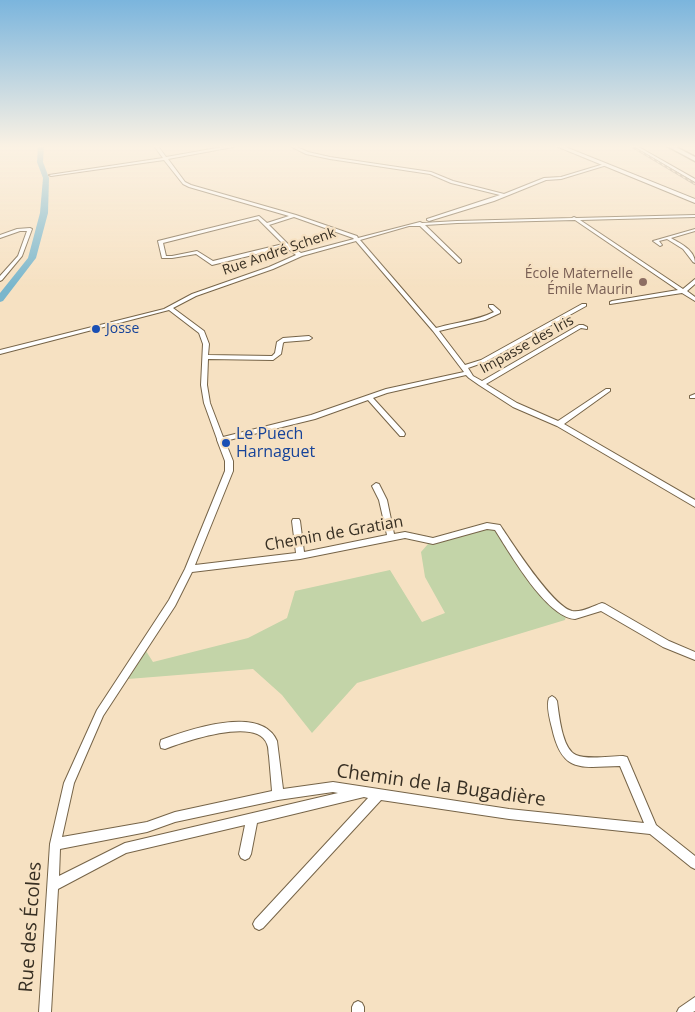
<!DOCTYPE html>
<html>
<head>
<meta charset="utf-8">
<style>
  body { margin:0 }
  canvas { display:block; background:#f6e1c2 }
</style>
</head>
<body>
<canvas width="695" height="1012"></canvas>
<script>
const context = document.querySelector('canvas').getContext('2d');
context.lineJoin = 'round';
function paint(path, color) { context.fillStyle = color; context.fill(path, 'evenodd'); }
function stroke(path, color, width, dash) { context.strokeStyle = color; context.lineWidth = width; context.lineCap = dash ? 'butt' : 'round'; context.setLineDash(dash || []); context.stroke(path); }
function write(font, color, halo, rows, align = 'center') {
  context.font = font + ' "Open Sans",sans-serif'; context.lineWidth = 4.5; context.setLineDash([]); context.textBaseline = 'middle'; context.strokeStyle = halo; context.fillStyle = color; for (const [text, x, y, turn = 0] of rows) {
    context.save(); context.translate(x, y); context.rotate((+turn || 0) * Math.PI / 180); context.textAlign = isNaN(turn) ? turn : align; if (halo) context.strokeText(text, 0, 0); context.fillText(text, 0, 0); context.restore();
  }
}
paint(new Path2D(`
  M484 528 495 530 544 597 567 612 565 620 357 683 312 733 282 695 253 669 128 679 146 651 153 662 248 638 287 618 295 591 390 570 422 622 445 613 425 577 421 552 428 544Z`), '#c3d4a8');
paint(new Path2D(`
  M38 146H44L43 162 49 178 48 213 36 258 3 301 0 302V293L28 258 40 213 43 178 37 162Z`), '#79b6cc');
const minor = new Path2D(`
  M154 146H158L166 157 228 146H235L233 147 168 159 185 182 191 185 296 215 357 236 358 238 420 222 422 223 457 221 572 218 574 217 576 218 695 215V217L580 220 683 289 695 279V284L687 291 695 297V301L682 293 610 304V302L612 301 678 290 575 220 457 223 425 225 461 260V262L459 263 420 226H409L360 240 436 328C456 322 476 321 494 312L489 307V305H493L500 311V313L485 320 439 331 465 365 481 360 582 304H586V306L485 362 468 368 473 376 482 381 579 325H583L587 327V329L581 328 486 384 517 403 558 421 606 389H610V391L564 424 695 500V507L557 426 513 407 479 385 469 378 466 375 387 393 373 398 404 432 405 434 404 436H400L368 400 315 419 225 441 233 461V471L195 565 296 553 292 521 293 519H299L300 521 304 552 387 535 379 500 372 486 376 483 379 484 387 500 394 534 405 532 433 538 487 523 500 525C512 543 552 606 572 611 581 613 593 606 602 603L605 604 669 641 695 652V660L663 647 601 611 575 619C546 617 510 553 495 530L487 529 433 544 405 538 300 559 192 572 175 606 103 716 74 783 62 837 147 822 175 812 272 791C271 779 270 768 269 756 268 752 269 748 267 744 257 716 184 742 165 749L161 748 160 744 161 740C188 730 261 704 277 741L283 789 333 782 509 809 644 823 620 766C581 767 562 774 552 728 550 720 546 706 549 698L552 696 555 698 557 701C559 715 562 749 576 755 588 760 610 756 623 756L627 757 656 825 695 856V869L691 867 650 834 509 819 381 800 263 928 259 930 255 928 253 924 255 920 368 798 364 797 257 823 251 854 249 858 245 860 241 858 239 854 245 825 126 853 58 889 51 1012H39L50 844 64 783 97 710 169 600 185 569 225 471V461L217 440V439L204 403 201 385 203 344 199 333 169 310 0 354V350L164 309 192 294 269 267 296 255 285 247 212 265 196 254 172 258H162L158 241 259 216 267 223 289 216 189 187 183 184 164 160 51 176 49 175 163 158ZM294 217 353 238 354 239 301 253 288 244 269 225ZM258 219 283 244 213 261 197 251 172 256H166L163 243ZM356 241 433 331 464 372 386 389 311 415 223 437 210 403 207 385 208 359 273 360 281 354 283 343 284 342 309 340 312 338 309 336 283 338 277 342 275 353 272 356 208 355 209 344 204 331 173 308 196 296 273 269 302 256ZM333 792 338 793 125 843 59 876 60 849 147 832 175 822 278 800Z
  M290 146H295L308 152 330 157 431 172 453 181 504 194 544 178 561 177 604 164 607 165 561 179 546 180 494 201 429 221 427 220V219L500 195 451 183 430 174 330 159 306 154Z
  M633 146H637L695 179V182Z
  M30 228 32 229 22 256 2 280 0 281V276L18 256 27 231H20L0 238V235L17 229Z
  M695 229V231L671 238C681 244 695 250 695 263L693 262 683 249 667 239 659 241 662 245 660 246 653 241Z
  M695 394V398H690V396Z
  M695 997V1011L693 1012H677L679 1008Z
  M358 1001 362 1003 364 1007V1012H352V1007L354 1003Z`);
const major = new Path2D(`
  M556 146H563L695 199V203Z`);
const highway = new Path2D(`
  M667 146H674L695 157V161Z`);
stroke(minor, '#766448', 2);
stroke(major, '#766448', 2);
stroke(highway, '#766448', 3);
paint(minor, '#fff');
paint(major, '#fff');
paint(highway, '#fff');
const rail = new Path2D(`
  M631 146 695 184`);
stroke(rail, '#9b8c76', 2.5);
stroke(rail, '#f6e1c2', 1, [3]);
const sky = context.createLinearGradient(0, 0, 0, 287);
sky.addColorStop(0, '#7bb5dd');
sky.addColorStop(0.51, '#fbf2e4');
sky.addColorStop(1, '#fbf2e400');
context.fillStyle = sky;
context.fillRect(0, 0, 695, 287);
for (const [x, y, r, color] of [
  [643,282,5,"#8d6e63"],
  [96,329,5,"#1a4fb4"],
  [226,443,5,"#1a4fb4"]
]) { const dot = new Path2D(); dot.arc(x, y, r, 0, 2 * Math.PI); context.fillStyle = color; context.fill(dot); stroke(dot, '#f6e1c2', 2); }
write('14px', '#372f23', '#f6e1c2', [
  ["Rue André Schenk",279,252,-19],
  ["Impasse des Iris",527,345,-29]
]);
write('14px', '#785e54', '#f6e1c2', [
  ["École Maternelle",633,274],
  ["Émile Maurin",633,290]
], 'right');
write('14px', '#164399', '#f6e1c2', [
  ["Josse",106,329]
], 'left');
write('16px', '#164399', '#f6e1c2', [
  ["Le Puech",236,434],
  ["Harnaguet",236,452]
], 'left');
write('16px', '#372f23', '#f6e1c2', [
  ["Chemin de Gratian",334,534,-10]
]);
write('19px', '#372f23', '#f6e1c2', [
  ["Chemin de la Bugadière",441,786,8],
  ["Rue des Écoles",31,927,-86]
]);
</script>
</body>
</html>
